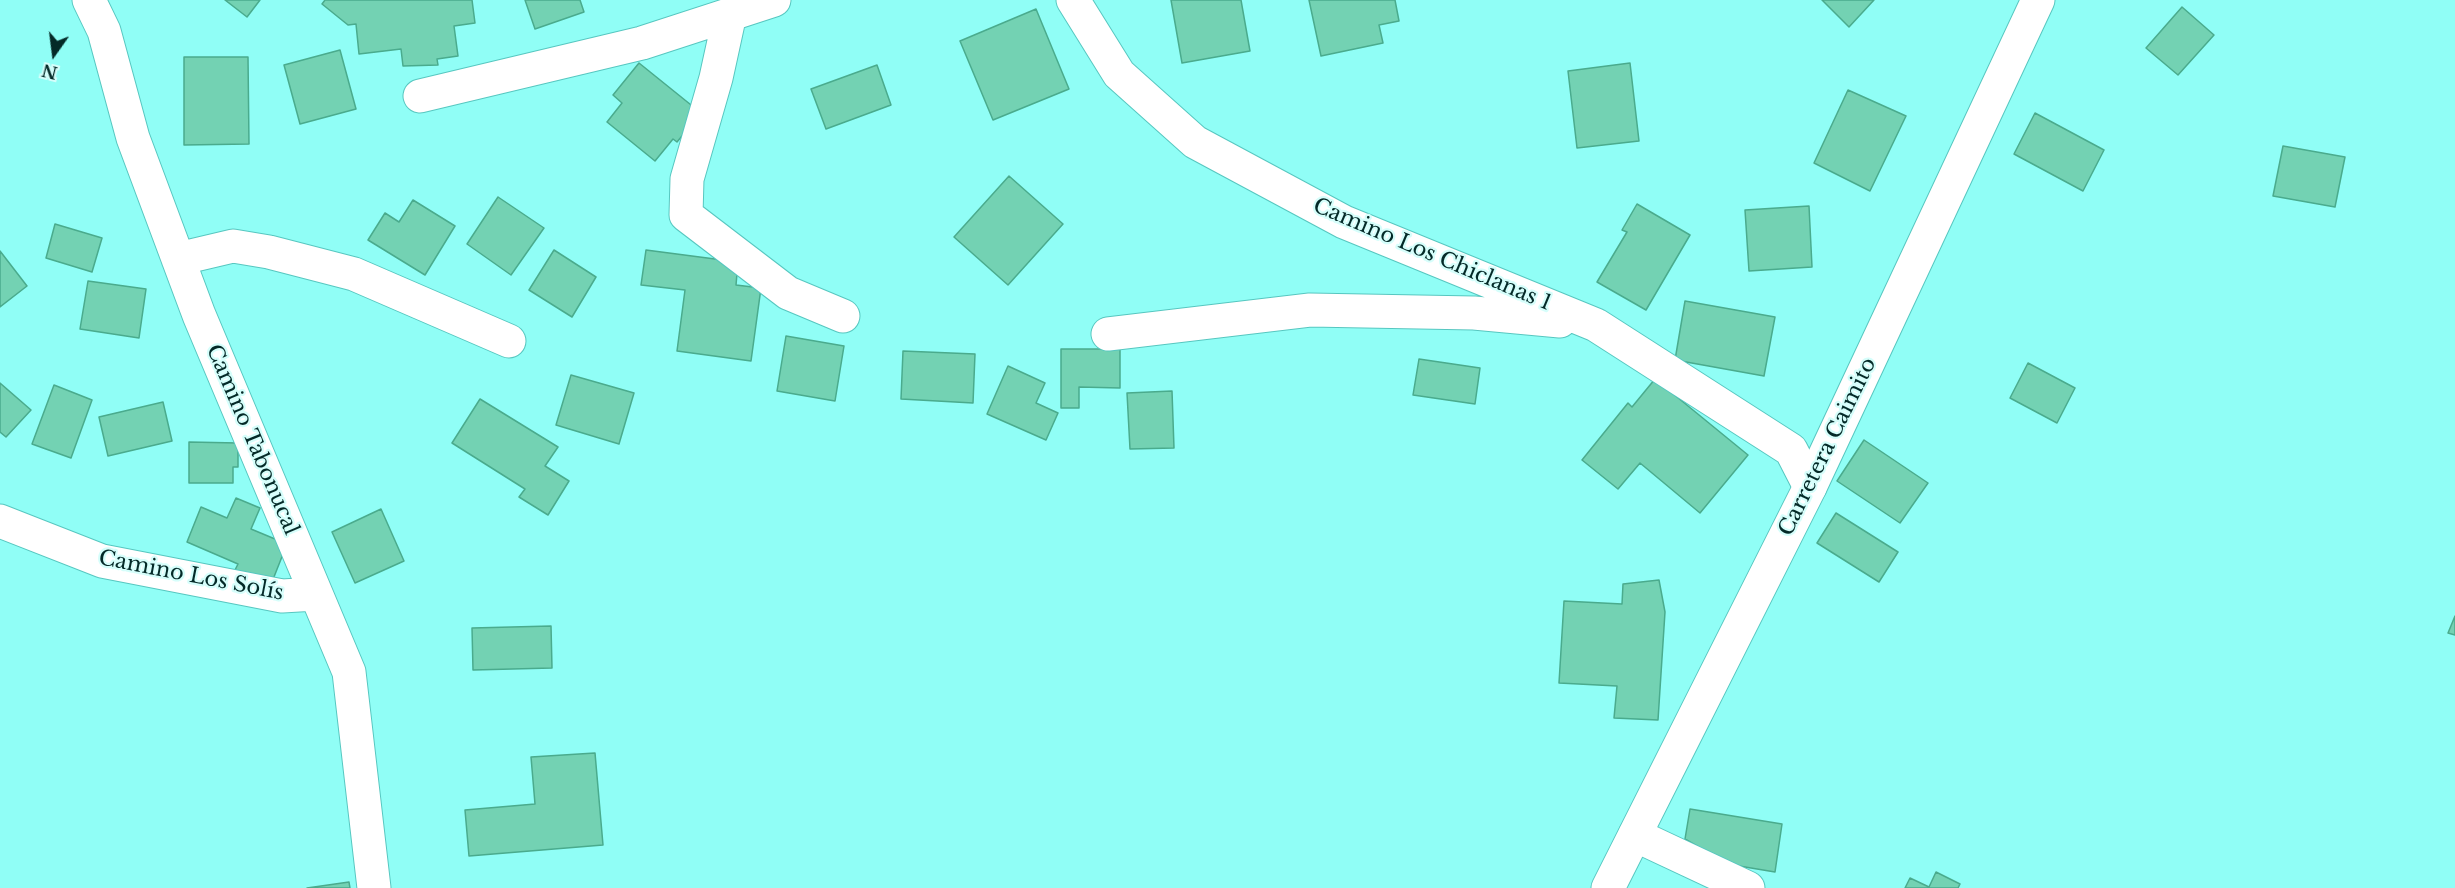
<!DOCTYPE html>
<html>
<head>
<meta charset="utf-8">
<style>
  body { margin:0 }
  #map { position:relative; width:2455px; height:888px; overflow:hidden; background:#90fef6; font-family:"Libre Baskerville",serif }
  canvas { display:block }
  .north { position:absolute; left:24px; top:24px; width:60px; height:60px; -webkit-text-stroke:4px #d6fefb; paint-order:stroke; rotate:194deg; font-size:16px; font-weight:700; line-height:24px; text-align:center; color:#042a28 }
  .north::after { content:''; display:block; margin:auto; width:21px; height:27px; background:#042a28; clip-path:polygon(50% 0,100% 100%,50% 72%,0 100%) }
</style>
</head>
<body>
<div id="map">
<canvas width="2455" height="888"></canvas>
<div class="north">N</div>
</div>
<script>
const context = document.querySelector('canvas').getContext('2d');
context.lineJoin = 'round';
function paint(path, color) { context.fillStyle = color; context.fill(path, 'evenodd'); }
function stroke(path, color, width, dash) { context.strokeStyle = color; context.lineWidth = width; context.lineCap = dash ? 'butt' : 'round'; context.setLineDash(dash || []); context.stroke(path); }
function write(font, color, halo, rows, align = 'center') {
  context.font = font + ' "Libre Baskerville",serif'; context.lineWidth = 4.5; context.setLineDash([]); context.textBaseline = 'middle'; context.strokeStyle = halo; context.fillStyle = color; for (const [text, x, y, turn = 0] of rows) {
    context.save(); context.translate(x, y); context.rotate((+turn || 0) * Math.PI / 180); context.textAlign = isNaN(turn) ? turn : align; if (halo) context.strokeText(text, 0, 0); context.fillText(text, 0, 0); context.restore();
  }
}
const building = new Path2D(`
  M225 0H260L247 17Z
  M325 0H472L475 23 454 26 458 56 437 59 438 65 403 66 401 49 359 54 356 24 348 25 322 4Z
  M525 0H580L584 12 535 29Z
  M1171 0H1241L1250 51 1182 63Z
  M1309 0H1395L1399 21 1379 25 1383 43 1321 56Z
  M1822 0H1874L1849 27Z
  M2182 7 2214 35 2178 75 2146 48Z
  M1036 9 1069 89 993 120 960 41Z
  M340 50 356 109 300 124 284 65Z
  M184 57H248L249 144 184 145Z
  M639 63 701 113 677 142 673 139 655 161 607 122 622 103 613 95Z
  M1630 63 1639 141 1577 148 1568 71Z
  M877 65 891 105 826 129 811 89Z
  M1848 90 1906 116 1870 191 1814 163Z
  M2035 113 2104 150 2083 191 2014 154Z
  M2283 146 2345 157 2335 207 2273 196Z
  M1009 176 1063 224 1008 285 954 237Z
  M498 197 544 228 511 275 467 244Z
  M413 200 455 226 425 275 368 240 385 213 399 222Z
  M1637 204 1690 235 1646 310 1597 282 1627 232 1622 230Z
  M1809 206 1812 267 1749 271 1745 210Z
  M55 224 102 238 92 272 46 258Z
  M554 250 596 277 572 317 529 290Z
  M646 250 738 262 736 285 761 288 751 361 677 351 685 290 641 285Z
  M0 251 27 286 0 307Z
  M88 281 146 289 139 338 80 329Z
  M1685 301 1775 317 1764 376 1675 360Z
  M786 336 844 346 835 401 777 391Z
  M1061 349H1120V388L1079 387V408H1061Z
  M903 351 975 354 973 403 901 399Z
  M1419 359 1480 368 1475 404 1413 395Z
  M2028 363 2075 388 2057 423 2010 398Z
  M1008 366 1045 383 1036 403 1058 413 1046 440 987 414Z
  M571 375 634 393 619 444 556 425Z
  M1655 379 1748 455 1700 513 1640 463 1618 489 1582 460 1628 403 1632 407Z
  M0 383 31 410 6 437 0 432Z
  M54 385 92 400 71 458 32 444Z
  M1172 391 1174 448 1130 449 1127 393Z
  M480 399 558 447 545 466 569 481 548 515 519 497 525 489 452 443Z
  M163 402 172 441 108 456 99 417Z
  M1864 440 1928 483 1900 523 1837 481Z
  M189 442 238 443V467H233V483H189Z
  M236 498 260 508 251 529 287 544 270 587 234 572 238 564 187 542 201 507 227 518Z
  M381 509 404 561 355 583 332 532Z
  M1836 513 1898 552 1879 582 1817 543Z
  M1659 580 1665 612 1658 720 1614 718 1617 686 1559 683 1564 601 1622 604 1623 584Z
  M2455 616V635L2448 633Z
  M551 626 552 668 473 670 472 628Z
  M595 753 603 845 469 856 465 810 535 804 531 757Z
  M1690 809 1782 824 1775 872 1727 864 1685 839Z
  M1936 872 1960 884 1958 888H1905L1910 878 1929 887Z
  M349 882 350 888H307Z`);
paint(building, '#73d2b3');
stroke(building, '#4aab8d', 1.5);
const minor = new Path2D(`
  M89 0 104 31 133 138 199 315 349 672 374 888
  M1073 0 1119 74 1195 142 1344 222 1596 325 1791 450 1810 487
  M730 14 716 78 687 179 686 215 788 293 843 316
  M420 96 642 43 774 0
  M178 259 233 246 269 252 354 274 509 341
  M1108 334 1310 310 1474 313 1560 321
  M0 521 102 561 282 596 316 594
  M1635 835 1748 888`);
const tertiary = new Path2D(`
  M1608 888 1810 487 2038 0`);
stroke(minor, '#57c7c0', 35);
stroke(tertiary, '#57c7c0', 35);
stroke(minor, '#fff', 33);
stroke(tertiary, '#fff', 33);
write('21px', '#042a28', '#d6fefb', [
  ["Camino Los Chiclanas 1",1432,255,23],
  ["Camino Tabonucal",252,440,67],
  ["Carretera Caimito",1828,447,-64],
  ["Camino Los Solís",191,576,11]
]);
</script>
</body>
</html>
